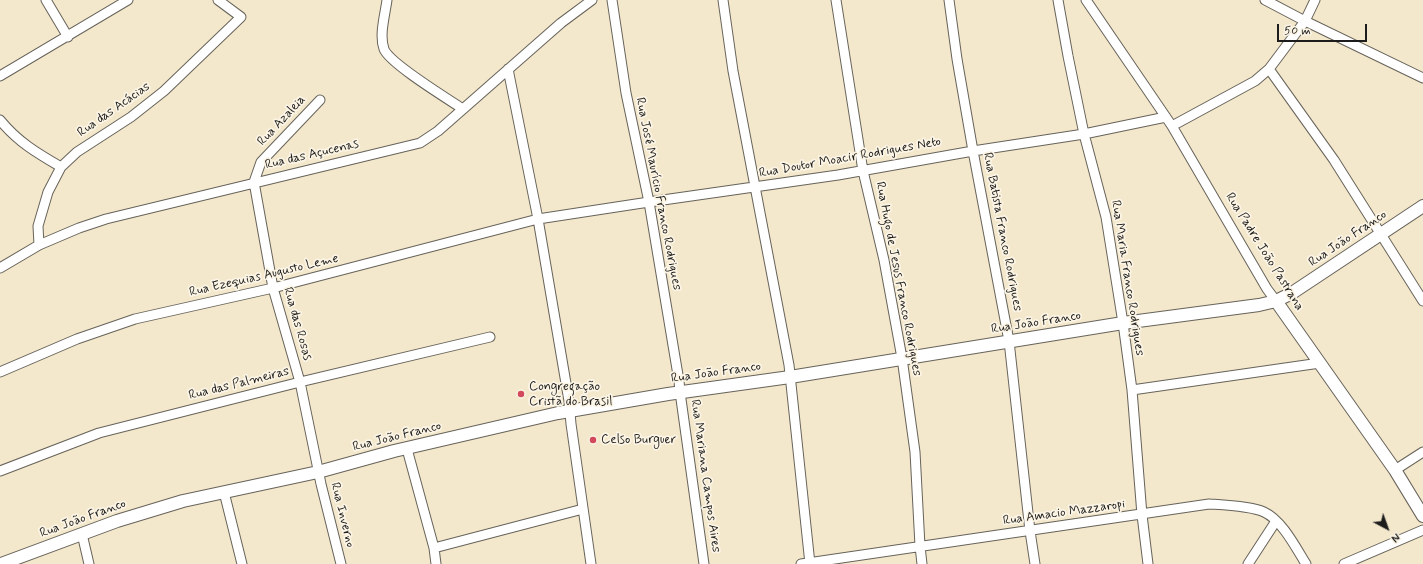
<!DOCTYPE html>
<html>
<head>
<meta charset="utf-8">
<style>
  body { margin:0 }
  #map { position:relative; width:1423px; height:564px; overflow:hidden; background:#f3e7cc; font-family:Mynerve,sans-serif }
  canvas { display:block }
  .north { position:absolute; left:1367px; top:508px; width:40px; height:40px; -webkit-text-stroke:3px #fcf5e5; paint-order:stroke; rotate:139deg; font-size:11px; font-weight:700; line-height:16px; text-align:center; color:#1c1c1c }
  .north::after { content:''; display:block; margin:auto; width:14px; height:18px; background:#1c1c1c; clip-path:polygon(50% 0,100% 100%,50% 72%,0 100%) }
  .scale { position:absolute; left:1277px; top:24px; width:90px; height:18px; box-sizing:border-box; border:2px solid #1c1c1c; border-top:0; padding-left:5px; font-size:12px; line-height:14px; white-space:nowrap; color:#1c1c1c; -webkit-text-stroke:3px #fcf5e5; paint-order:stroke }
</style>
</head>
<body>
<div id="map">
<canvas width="1423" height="564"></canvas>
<div class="north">N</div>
<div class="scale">50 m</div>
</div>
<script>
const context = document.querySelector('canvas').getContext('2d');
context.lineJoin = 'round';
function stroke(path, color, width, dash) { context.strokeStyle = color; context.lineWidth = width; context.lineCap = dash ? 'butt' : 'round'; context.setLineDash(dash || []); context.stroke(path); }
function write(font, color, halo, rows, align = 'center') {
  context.font = font + ' Mynerve,sans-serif'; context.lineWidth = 3.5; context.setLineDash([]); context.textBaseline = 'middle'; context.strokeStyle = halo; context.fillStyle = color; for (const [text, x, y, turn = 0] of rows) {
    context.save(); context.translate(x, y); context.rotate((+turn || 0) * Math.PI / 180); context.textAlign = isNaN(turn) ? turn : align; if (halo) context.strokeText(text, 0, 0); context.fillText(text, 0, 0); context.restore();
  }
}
const minor = new Path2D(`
  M46 0 68 37
  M387 0C385 15 379 35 384 49 389 63 448 99 463 109
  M612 0 626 93 649 202 679 381 680 392 704 564
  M723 0 733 71 789 365 810 564
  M836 0 863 171 884 260 902 358 915 452 920 546 922 564
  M949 0 957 59 973 151 1009 341 1030 531 1035 564
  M1058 0 1068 56 1084 134 1106 217 1123 323 1132 390 1142 515 1148 564
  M1086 0 1172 126 1267 289 1276 301
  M1265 0 1305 21 1423 78
  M508 69 538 219 569 401 571 424 591 564
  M1269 69 1334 160 1423 301
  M0 76 128 0
  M320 100 261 162 254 182 273 288 300 382 321 484 341 564
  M0 120C18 142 37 153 61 167
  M1172 126 1255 81 1269 69 1305 21 1315 0
  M39 245 38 226 48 192 61 167 77 152 131 117 164 91 241 17 218 0
  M0 268 39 245 79 228 106 219 420 143 438 131 561 23 592 0
  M0 372 77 339 135 319 273 288 538 219 649 202 838 175 973 151 1084 134 1166 117
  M1132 390 1320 363
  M407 449 434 548 436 564
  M1395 470 1423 452
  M0 471 99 433 300 382 490 337
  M224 492 242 564
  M82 534 89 564
  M434 548 583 509
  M801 564 1209 504C1224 505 1251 506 1264 512 1282 520 1296 548 1306 564
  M1248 564 1276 521
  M1344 564 1423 530`);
const tertiary = new Path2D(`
  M1276 301 1395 470 1423 516
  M1 564 117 521 183 501 318 472 394 451 558 413 668 394 790 377 1123 323 1259 305 1276 301 1292 293 1423 206`);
stroke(minor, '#67635a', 11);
stroke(tertiary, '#67635a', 14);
stroke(minor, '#fff', 9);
stroke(tertiary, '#fff', 12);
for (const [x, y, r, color] of [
  [521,394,4,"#d1495b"],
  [593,440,4,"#d1495b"]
]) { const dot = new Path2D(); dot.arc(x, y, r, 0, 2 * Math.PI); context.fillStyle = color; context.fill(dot); stroke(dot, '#fcf5e5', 1.5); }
write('13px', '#1c1c1c', '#fcf5e5', [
  ["Rua das Acácias",114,110,-35],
  ["Rua Azaleia",282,121,-47],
  ["Rua das Açucenas",312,155,-13],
  ["Rua Doutor Moacir Rodrigues Neto",850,158,-10],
  ["Rua José Maurício Franco Rodrigues",658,194,79],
  ["Rua Batista Franco Rodrigues",1002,232,79],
  ["Rua João Franco",1348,239,-34],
  ["Rua Padre João Pastrana",1264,252,58],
  ["Rua Ezequias Augusto Leme",264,276,-13],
  ["Rua Maria Franco Rodrigues",1127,278,81],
  ["Rua Hugo de Jesus Franco Rodrigues",898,279,79],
  ["Rua João Franco",1036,323,-9],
  ["Rua das Rosas",297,324,74],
  ["Rua João Franco",716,373,-8],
  ["Rua das Palmeiras",239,384,-14],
  ["Rua João Franco",397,437,-14],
  ["Rua Mariana Campos Aires",705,476,82],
  ["Rua Amacio Mazzaropi",1064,513,-8],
  ["Rua Inverno",342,515,76],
  ["Rua João Franco",83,519,-20]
]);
write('13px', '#1c1c1c', '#fcf5e5', [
  ["Congregação",529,387],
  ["Cristã do Brasil",529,402],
  ["Celso Burguer",601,440]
], 'left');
</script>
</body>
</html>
